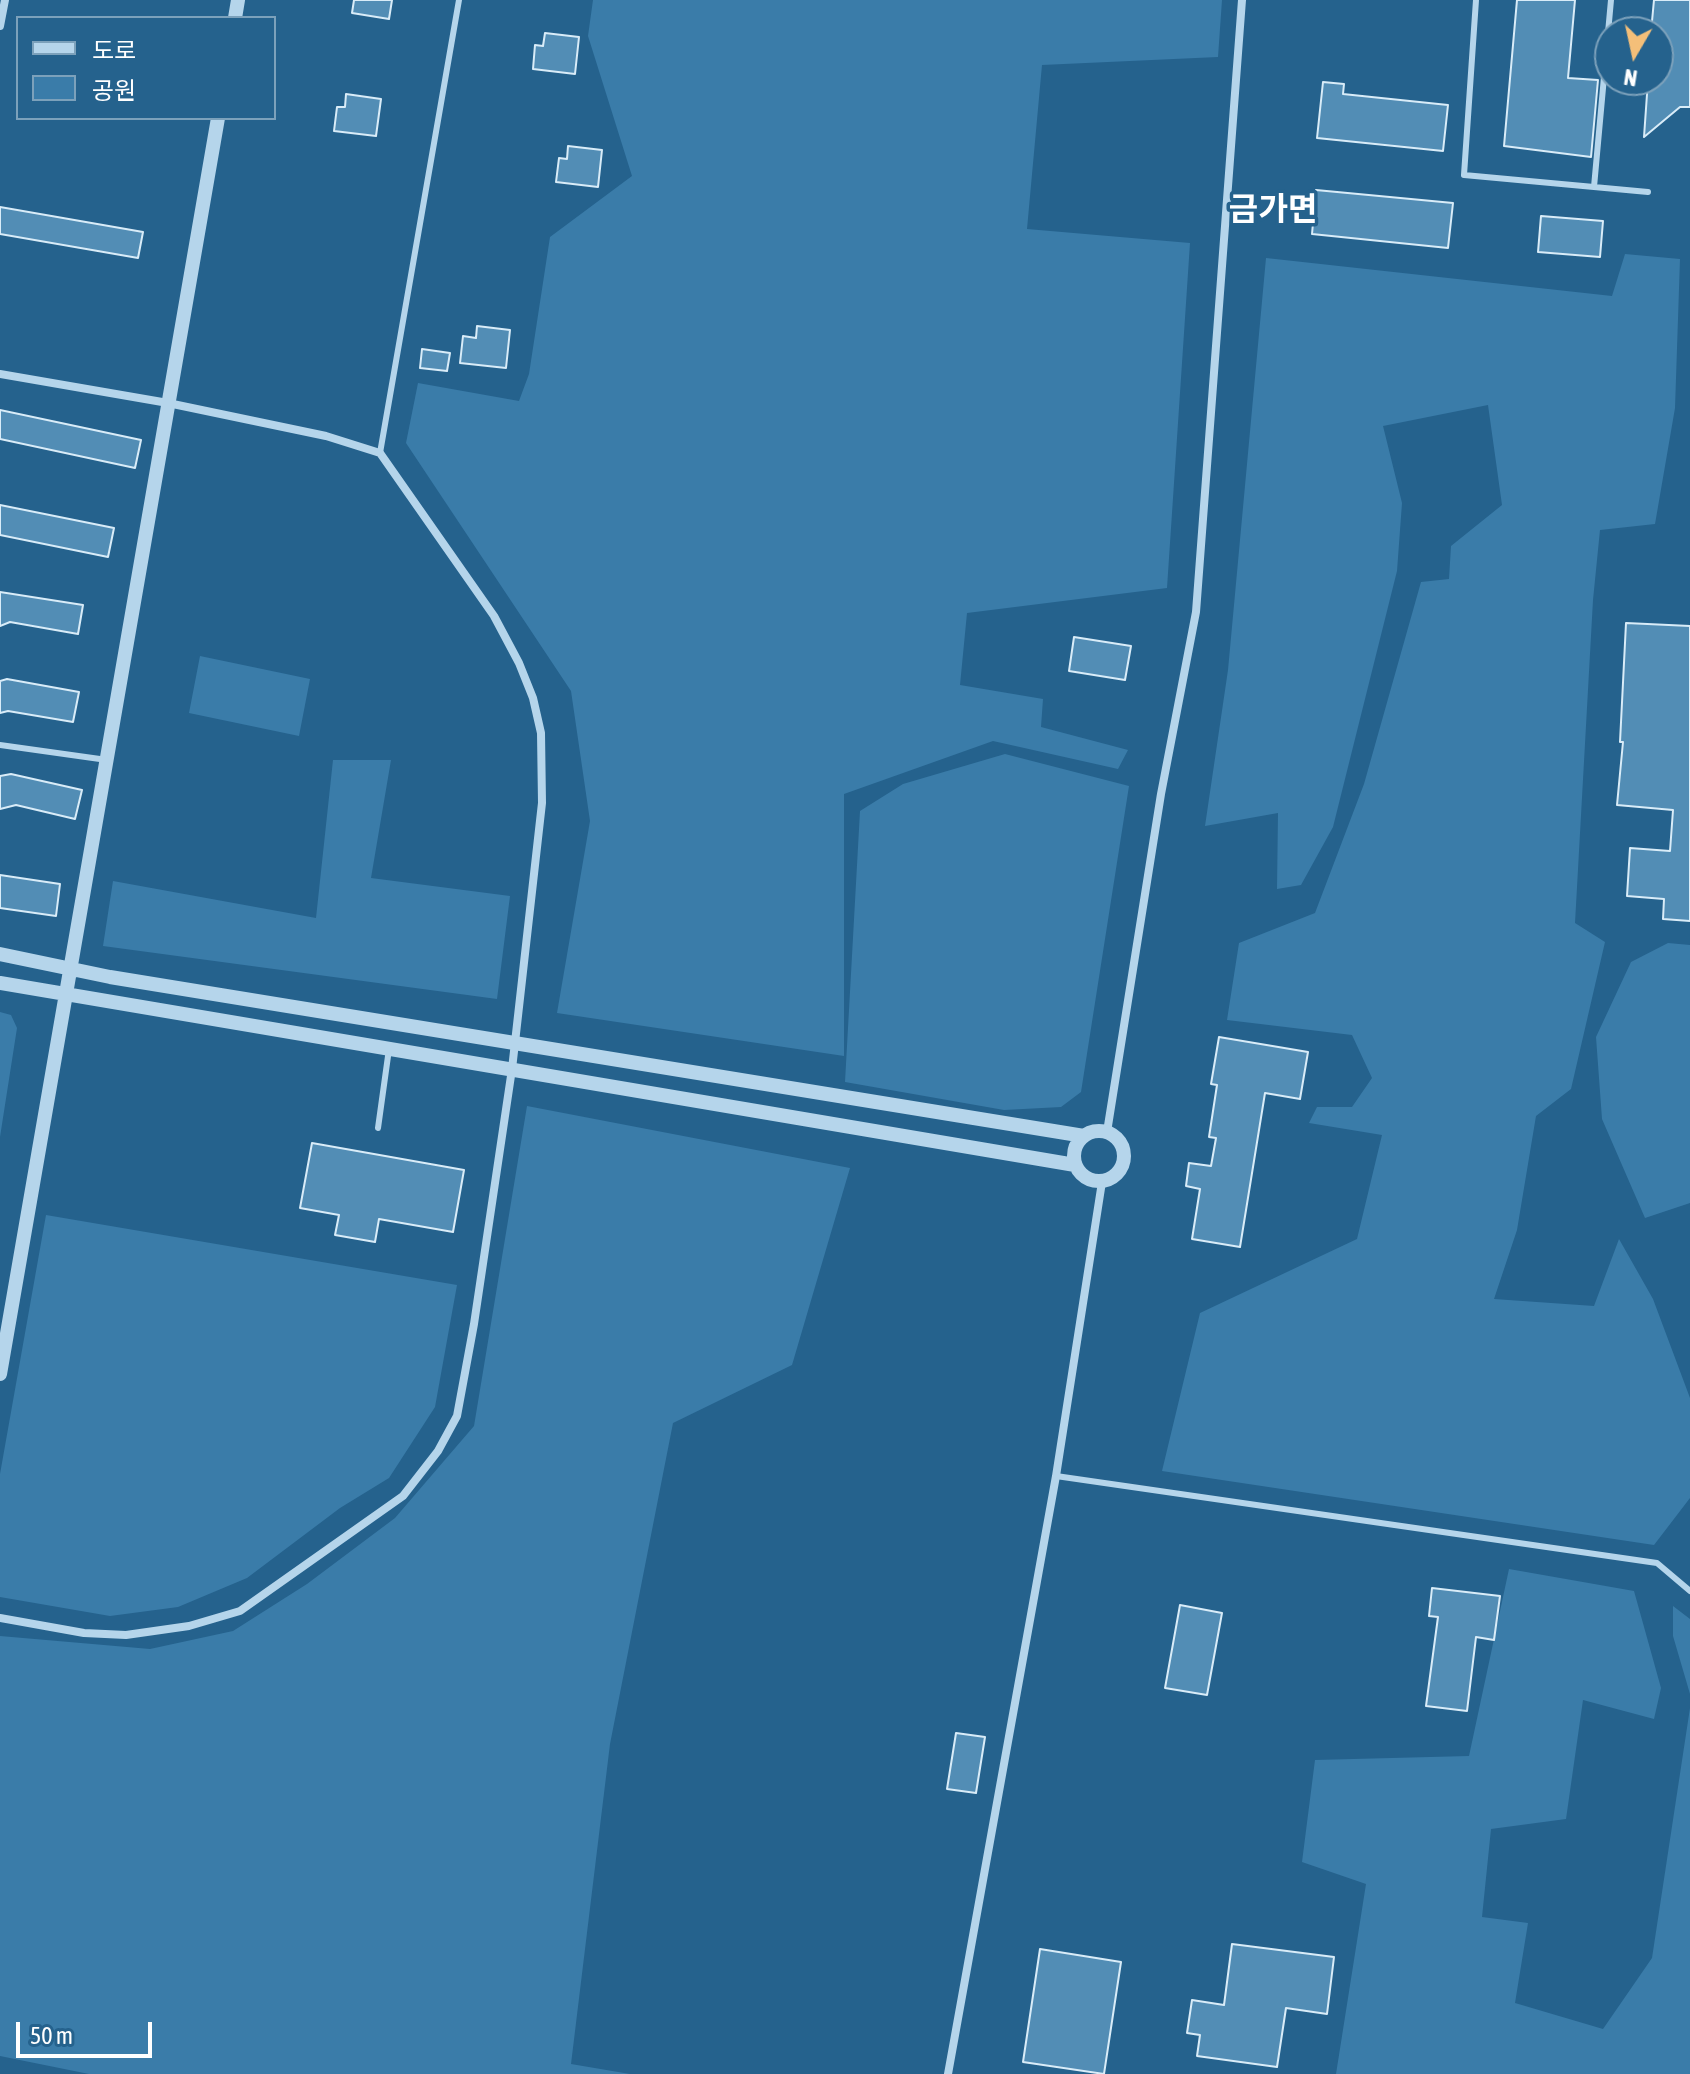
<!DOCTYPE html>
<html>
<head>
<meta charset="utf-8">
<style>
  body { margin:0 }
  #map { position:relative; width:1690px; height:2074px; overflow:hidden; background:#25628d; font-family:"Asap Condensed","Noto Sans KR",sans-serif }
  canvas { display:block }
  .legend { position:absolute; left:16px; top:16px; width:260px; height:104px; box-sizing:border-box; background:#25628d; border:2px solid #7ca1bb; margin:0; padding:10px 14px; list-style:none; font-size:24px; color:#fff }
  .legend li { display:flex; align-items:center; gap:16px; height:40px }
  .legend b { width:40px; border:2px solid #7ca1bb }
  .north { position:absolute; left:1594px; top:16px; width:80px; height:80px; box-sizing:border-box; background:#25628d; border:2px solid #7ca1bb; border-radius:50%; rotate:189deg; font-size:22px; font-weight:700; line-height:32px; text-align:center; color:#fff }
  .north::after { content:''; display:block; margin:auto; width:28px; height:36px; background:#f4bf79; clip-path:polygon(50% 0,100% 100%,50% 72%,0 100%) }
  .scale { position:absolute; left:16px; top:2022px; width:136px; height:36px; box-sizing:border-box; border:4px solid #fff; border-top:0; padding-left:10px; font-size:24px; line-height:28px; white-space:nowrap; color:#fff; -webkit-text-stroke:6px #25628d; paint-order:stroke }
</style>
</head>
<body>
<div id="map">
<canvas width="1690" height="2074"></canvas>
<ul class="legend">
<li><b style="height:10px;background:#b5d5eb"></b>도로</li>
<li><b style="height:22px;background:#3a7ca9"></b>공원</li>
</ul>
<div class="north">N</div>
<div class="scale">50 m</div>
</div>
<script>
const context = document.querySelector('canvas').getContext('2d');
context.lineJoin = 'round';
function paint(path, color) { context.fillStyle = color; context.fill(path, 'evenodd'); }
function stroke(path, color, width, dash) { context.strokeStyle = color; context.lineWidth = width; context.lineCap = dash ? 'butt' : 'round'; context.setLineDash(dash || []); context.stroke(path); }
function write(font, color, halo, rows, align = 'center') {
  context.font = font + ' "Asap Condensed","Noto Sans KR",sans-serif'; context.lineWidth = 7; context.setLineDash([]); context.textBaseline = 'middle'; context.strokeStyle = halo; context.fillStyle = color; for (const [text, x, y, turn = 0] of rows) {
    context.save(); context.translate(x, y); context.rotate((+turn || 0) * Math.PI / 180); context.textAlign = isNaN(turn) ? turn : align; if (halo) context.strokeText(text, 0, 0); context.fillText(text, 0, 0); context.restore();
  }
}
paint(new Path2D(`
  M593 0H1222L1218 57 1042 65 1027 229 1190 243 1167 588 967 613 960 685 1043 699 1041 727 1128 750 1118 769 993 741 844 794V1056L557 1013 590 821 571 691 406 443 418 383 519 401 529 374 550 237 632 176 588 36Z
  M1625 254 1680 259 1675 408 1655 524 1600 530 1593 600 1575 923 1605 942 1571 1089 1536 1116 1517 1230 1494 1299 1594 1306 1619 1239 1653 1299 1690 1398V1498L1654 1545 1162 1471 1200 1313 1357 1239 1382 1135 1309 1123 1317 1107H1352L1372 1078 1352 1035 1227 1020 1239 943 1315 913 1364 784 1421 582 1449 579 1451 546 1502 505 1488 405 1383 426 1402 503 1397 571 1333 827 1301 885 1277 889 1278 813 1205 826 1228 670 1266 258 1612 296Z
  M200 656 310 679 299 736 189 713Z
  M1005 754 1129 786 1081 1092 1061 1107 1004 1110 845 1082 860 811 903 784Z
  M333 760H391L371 878 510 896 497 999 103 946 113 881 316 918Z
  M1668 943 1690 945V1203L1645 1218 1602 1119 1596 1037 1631 962Z
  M0 1012 11 1015 17 1028 0 1137Z
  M527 1106 850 1168 792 1365 673 1423 610 1744 571 2064 630 2074H89L0 2056V1636L150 1649 233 1631 307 1584 395 1518 474 1426Z
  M46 1215 457 1285 435 1407 389 1478 340 1508 247 1578 178 1607 110 1616 0 1597V1474Z
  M1509 1569 1634 1591 1661 1688 1654 1719 1583 1700 1566 1819 1491 1829 1482 1917 1528 1923 1515 2003 1603 2029 1652 1958 1690 1708V2074H1336L1366 1884 1302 1862 1315 1760 1469 1756Z
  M1673 1606 1690 1619V1694L1673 1636Z`), '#3a7ca9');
const building = new Path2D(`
  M354 0H392L389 19 352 13Z
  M1517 0H1575L1568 78 1598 80 1591 157 1504 146Z
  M1654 0H1690V107H1680L1644 137 1648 80H1658V32H1651Z
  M545 33 579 37 575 74 533 69 535 45 543 46Z
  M1323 82 1344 84 1343 94 1448 105 1443 151 1317 138Z
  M346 94 381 99 376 136 334 131 337 107H345Z
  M568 146 602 150 598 187 556 182 559 158 567 159Z
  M1316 190 1453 203 1448 248 1312 234Z
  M0 207 143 232 138 258 0 234Z
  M1541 216 1603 221 1600 257 1538 252Z
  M477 326 510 330 506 368 460 363 463 336 476 338Z
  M422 349 450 353 447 371 420 368Z
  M0 410 141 440 135 468 0 439Z
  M0 505 114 528 108 557 0 535Z
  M0 592 83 605 78 634 10 622 0 626Z
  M1626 623 1690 626V921L1663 919 1664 899 1627 896 1630 848 1670 851 1673 810 1617 805 1623 742H1620Z
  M1074 637 1131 646 1125 680 1069 671Z
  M7 679 79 692 73 722 8 711 0 713V681Z
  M11 774 82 790 75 819 16 805 0 809V776Z
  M0 875 60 884 56 916 0 908Z
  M1219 1037 1308 1052 1300 1099 1265 1093 1240 1247 1192 1239 1200 1189 1186 1186 1189 1163 1211 1166 1216 1138 1209 1137 1217 1085 1211 1084Z
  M312 1143 464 1170 453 1232 379 1219 375 1242 335 1235 339 1215 300 1208Z
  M1432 1588 1500 1596 1494 1640 1476 1637 1467 1711 1426 1706 1438 1617 1429 1616Z
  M1180 1605 1222 1613 1207 1695 1165 1688Z
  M956 1733 985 1737 976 1793 947 1789Z
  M1232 1944 1334 1957 1327 2014 1286 2008 1277 2067 1197 2056 1200 2035 1187 2033 1192 2000 1224 2005Z
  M1040 1949 1121 1962 1104 2074 1023 2062Z`);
paint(building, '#528db5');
stroke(building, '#d9ecf8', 2);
stroke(new Path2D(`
  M1476 0 1464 175 1648 192
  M1594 187 1611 0
  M380 453 459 0
  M0 745 107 760
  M378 1128 389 1049
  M1056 1476 1657 1563 1690 1591`), '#b5d5eb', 6);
stroke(new Path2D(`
  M0 26 5 0
  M0 374 168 403 326 436 380 453 494 616 519 663 533 698 541 733 542 803 512 1069 474 1324 457 1416 438 1451 403 1496 240 1611 189 1626 126 1635 84 1633 0 1618
  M1107 1132 1161 794 1196 612 1242 0
  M948 2074 1056 1476 1102 1182`), '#b5d5eb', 8);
stroke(new Path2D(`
  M235 18 238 0
  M0 954 110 977 1084 1136
  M0 983 1075 1165
  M1074 1156a25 25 0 1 1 50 0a25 25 0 1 1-50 0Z
  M0 1374 218 118`), '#b5d5eb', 14);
write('bold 32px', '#fff', '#25628d', [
  ["금가면",1273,210]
]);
</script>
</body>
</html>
